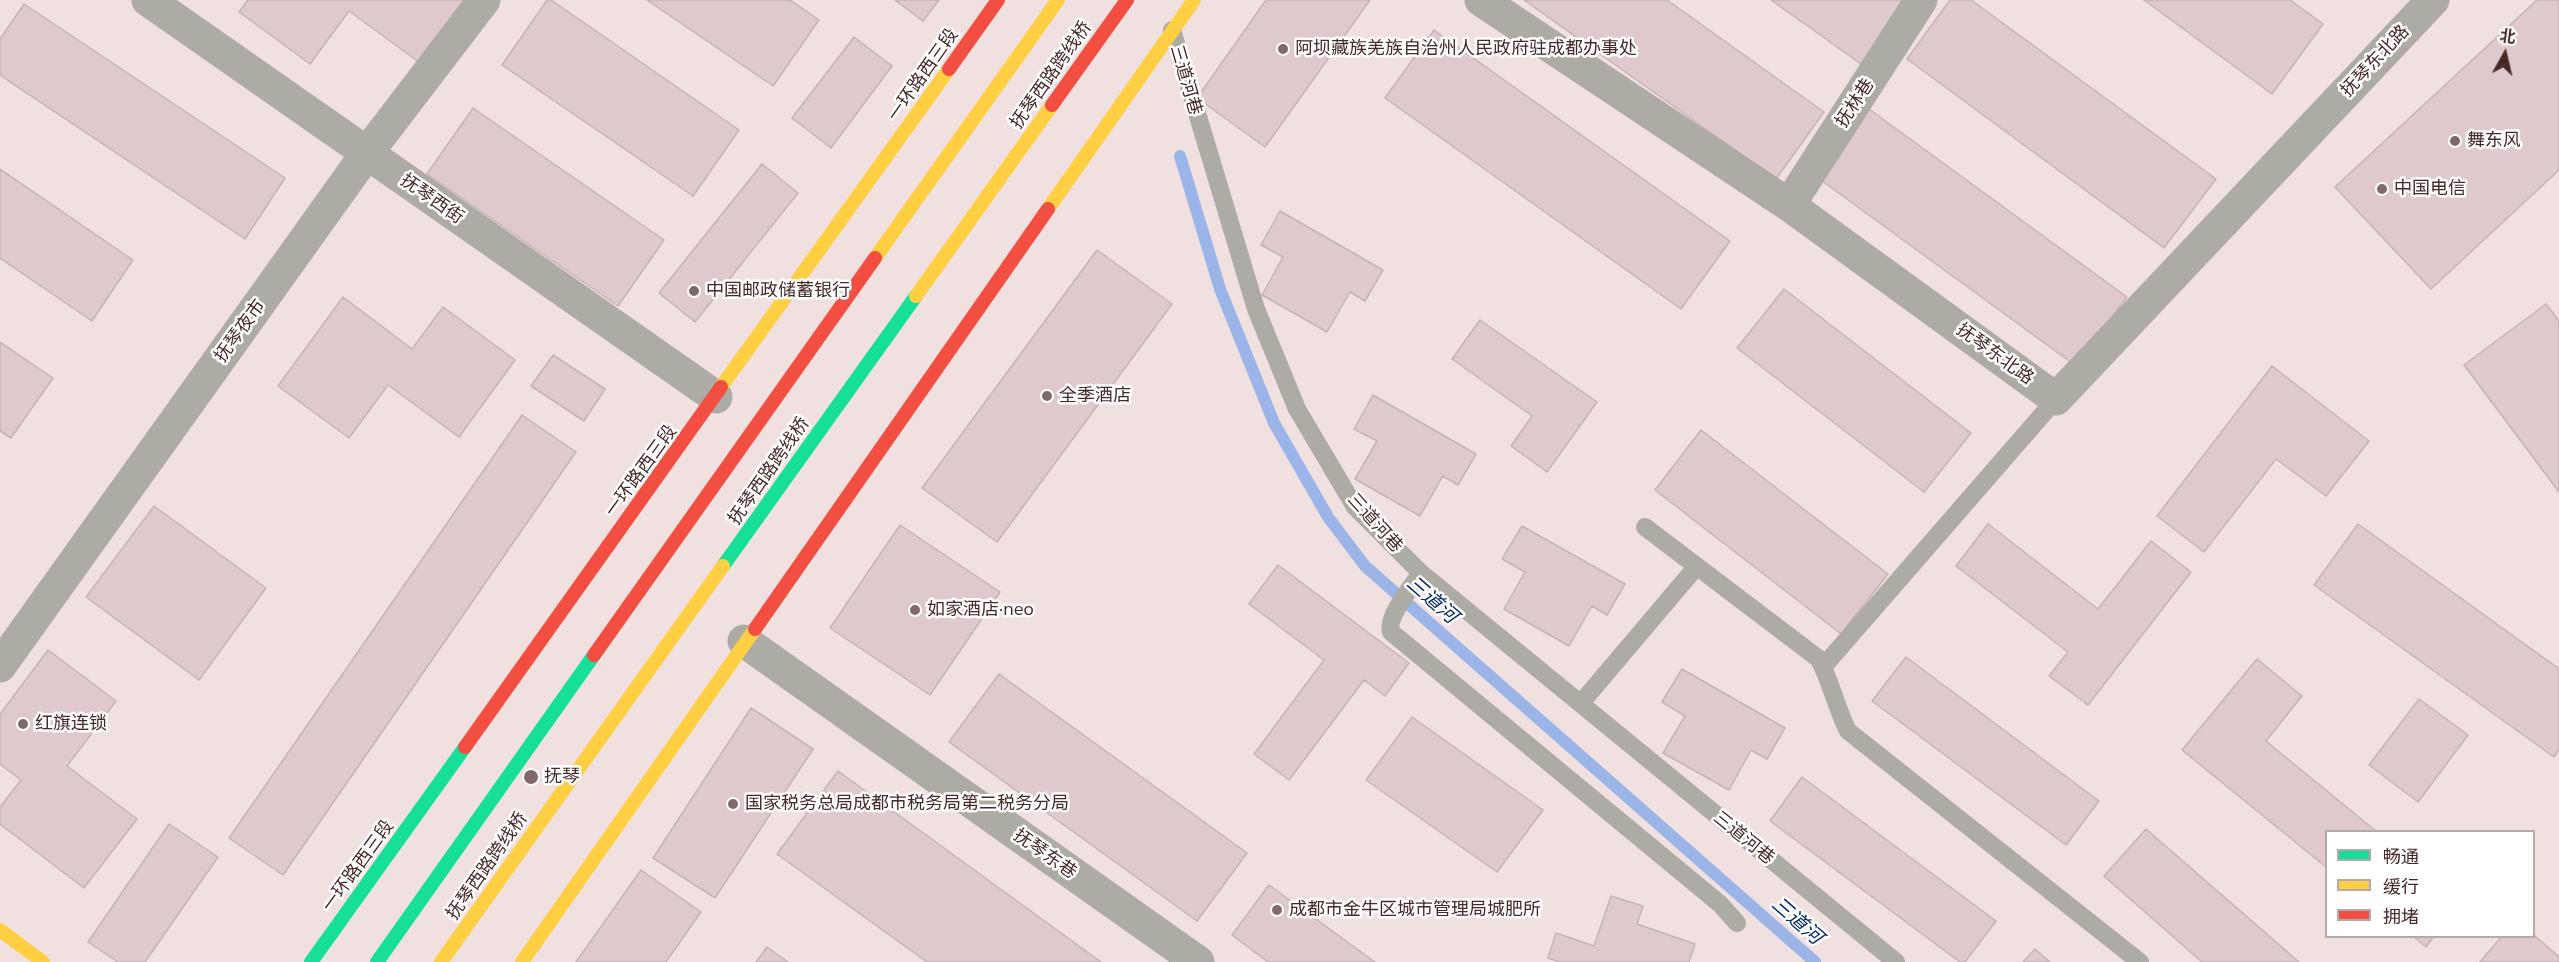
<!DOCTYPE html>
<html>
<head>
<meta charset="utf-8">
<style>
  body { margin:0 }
  #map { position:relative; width:2559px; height:962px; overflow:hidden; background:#f1e0e0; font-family:Mulish,"Noto Sans SC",sans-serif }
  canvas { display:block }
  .legend { position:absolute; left:2325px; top:830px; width:210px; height:108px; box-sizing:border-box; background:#fff; border:2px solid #b5a9a9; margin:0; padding:8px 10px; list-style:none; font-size:18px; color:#462929 }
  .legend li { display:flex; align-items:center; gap:12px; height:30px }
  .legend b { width:30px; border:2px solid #b5a9a9 }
  .north { position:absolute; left:2475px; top:24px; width:60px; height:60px; -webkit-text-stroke:4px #fff; paint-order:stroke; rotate:8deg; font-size:16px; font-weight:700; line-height:24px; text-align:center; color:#462929 }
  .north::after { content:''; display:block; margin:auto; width:21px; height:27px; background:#462929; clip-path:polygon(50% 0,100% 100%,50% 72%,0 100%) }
</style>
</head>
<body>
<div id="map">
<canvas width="2559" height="962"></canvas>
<ul class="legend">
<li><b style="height:8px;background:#16e098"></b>畅通</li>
<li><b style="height:8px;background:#ffcf43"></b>缓行</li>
<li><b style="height:8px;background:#f24e42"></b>拥堵</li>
</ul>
<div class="north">北</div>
</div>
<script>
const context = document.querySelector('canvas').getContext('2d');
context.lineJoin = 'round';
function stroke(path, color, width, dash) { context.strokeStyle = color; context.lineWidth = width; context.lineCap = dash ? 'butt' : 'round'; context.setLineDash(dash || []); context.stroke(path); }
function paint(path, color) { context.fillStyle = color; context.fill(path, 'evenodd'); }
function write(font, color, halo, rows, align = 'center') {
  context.font = font + ' Mulish,"Noto Sans SC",sans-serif'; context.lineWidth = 5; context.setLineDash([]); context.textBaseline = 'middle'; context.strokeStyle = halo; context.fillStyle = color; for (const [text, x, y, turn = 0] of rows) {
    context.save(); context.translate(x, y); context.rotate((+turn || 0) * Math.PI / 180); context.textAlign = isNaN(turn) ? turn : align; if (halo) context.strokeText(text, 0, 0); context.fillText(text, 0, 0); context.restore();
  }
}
stroke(new Path2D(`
  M1180 156 1220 289 1274 423 1328 517 1365 566 1815 962`), '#9cb5e9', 12);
const building = new Path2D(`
  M248 0H467L420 63 349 11 310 64 239 12Z
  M547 0H551L739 130 693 196 502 65Z
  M647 0H790L819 20 773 86Z
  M895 0H939L923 21Z
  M1266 0H1370L1265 147 1197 98Z
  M1524 0H1667L1824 112 1776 179Z
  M1771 0H1907L1861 64Z
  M1950 0H1971L2216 179 2164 248 1907 59Z
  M2144 0H2290L2323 24 2272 94Z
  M2537 0H2559V170L2431 289 2335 187Z
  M24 4 285 178 245 239 0 75V39Z
  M1434 30 1730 241 1681 309 1385 98Z
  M854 37 892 66 831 148 792 118Z
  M473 108 664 240 618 306 427 174Z
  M1869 109 2127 297 2076 366 1818 178Z
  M762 164 798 193 695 322 659 293Z
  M0 169 133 260 92 321 0 258Z
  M1280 211 1383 270 1365 301 1350 292 1327 332 1262 295 1283 257 1261 245Z
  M1097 250 1172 304 997 542 922 488Z
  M1784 289 1971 433 1924 492 1737 348Z
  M343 297 412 349 443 307 515 360 459 437 388 385 349 438 278 386Z
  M2546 304 2559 321V492L2464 365Z
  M1480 320 1597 402 1547 472 1511 446 1532 416 1452 359Z
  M0 342 53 378 11 438 0 431Z
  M553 355 605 389 584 421 531 386Z
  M2272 366 2369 441 2326 496 2276 459 2204 552 2157 516Z
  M1373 395 1476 454 1458 485 1443 476 1420 516 1355 479 1377 441 1354 429Z
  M522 415 576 452 283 875 229 838Z
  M1701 430 1888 574 1841 634 1655 490Z
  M154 506 266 588 199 680 86 597Z
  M1988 524 2098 609 2151 541 2191 572 2088 705 2049 676 2068 652 1956 566Z
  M2358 524 2559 669V750L2554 757 2314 585Z
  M900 525 1000 592 930 695 830 628Z
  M1522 526 1625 584 1607 615 1592 606 1569 646 1504 609 1525 572 1502 559Z
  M1278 565 1409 663 1385 696 1364 680 1289 780 1254 754 1324 660 1249 604Z
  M48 650 116 701 67 766 137 819 84 888 0 824V807L21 780 0 764V714Z
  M1906 657 2099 801 2066 845 1872 701Z
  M2257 659 2302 696 2266 741 2377 832H2326V867L2182 750Z
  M1682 669 1785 728 1767 759 1751 750 1729 790 1663 753 1685 716 1662 702Z
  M999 674 1247 853 1197 921 949 742Z
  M2419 699 2468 735 2418 802 2369 765Z
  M751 708 813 749 715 898 653 858Z
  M1412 717 1543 810 1497 872 1366 780Z
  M838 771 1101 962H927L777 854Z
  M1802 777 1996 921 1965 962H1960L1770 821Z
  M169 824 218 857 145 962H118L88 942Z
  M2146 829 2299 962H2202L2104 876Z
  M641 870 701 912 666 962H576Z
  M1269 885 1375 962H1268L1232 935Z
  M1611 896 1643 906 1637 924 1695 944 1689 962H1560L1548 958 1556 933 1594 946Z
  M2534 935 2559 957V962H2480L2502 936Z
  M2413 936H2434L2426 947Z
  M767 947 788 962H756Z
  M2035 949 2050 962H2023Z`);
paint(building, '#dfc9cc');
stroke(building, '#c7b3b6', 1.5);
stroke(new Path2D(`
  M1172 30 1256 309 1297 409 1355 507 1421 573 1896 962
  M1645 527 1819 659C1831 682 1836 707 1848 731L2140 962
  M1421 573C1412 586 1386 617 1391 632L1720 904 1737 923
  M1823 667 2056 399
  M1581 703 1697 566`), '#acaba4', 18);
stroke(new Path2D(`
  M148 0 716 397
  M1481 0 1789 205 2056 399 2433 0
  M1789 205 1921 0
  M744 641 1198 962
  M0 666 367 153 484 0`), '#acaba4', 33);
stroke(new Path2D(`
  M723 566 916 296
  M311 962 465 747
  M377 962 594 655`), '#16e098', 14);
stroke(new Path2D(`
  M1048 209 1194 0
  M875 258 1058 0
  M916 296 1052 105
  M721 387 949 69
  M0 930 43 962
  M441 962 723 566
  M522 962 755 629`), '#ffcf43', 14);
stroke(new Path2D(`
  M949 69 998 0
  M1052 105 1127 0
  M755 629 1048 209
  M594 655 875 258
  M465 747 721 387`), '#f24e42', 14);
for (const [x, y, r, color] of [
  [1283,49,6,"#826969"],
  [2455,141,6,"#826969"],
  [2382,189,6,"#826969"],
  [694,291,6,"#826969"],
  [1047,396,6,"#826969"],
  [915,610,6,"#826969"],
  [23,724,6,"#826969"],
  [531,777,8,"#826969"],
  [733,804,6,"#826969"],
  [1277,910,6,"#826969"]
]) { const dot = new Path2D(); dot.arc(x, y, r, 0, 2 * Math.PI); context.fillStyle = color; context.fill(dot); stroke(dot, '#fff', 2); }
write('18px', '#462929', '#fff', [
  ["阿坝藏族羌族自治州人民政府驻成都办事处",1295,49],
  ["舞东风",2467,141],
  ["中国电信",2394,189],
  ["中国邮政储蓄银行",706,291],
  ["全季酒店",1059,396],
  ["如家酒店·neo",927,610],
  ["红旗连锁",35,724],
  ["抚琴",544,777],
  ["国家税务总局成都市税务局第二税务分局",745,804],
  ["成都市金牛区城市管理局城肥所",1289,910]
], 'left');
write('18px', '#462929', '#fff', [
  ["抚琴东北路",2375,61,-47],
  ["一环路西三段",923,75,-55],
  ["抚琴西路跨线桥",1051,75,-55],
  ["三道河巷",1186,80,74],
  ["抚林巷",1855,103,-57],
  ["抚琴西街",432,199,35],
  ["抚琴夜市",240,331,-54],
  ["抚琴东北路",1995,354,36],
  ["一环路西三段",641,471,-54],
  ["抚琴西路跨线桥",769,471,-55],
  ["三道河巷",1375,523,48],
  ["三道河巷",1744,838,39],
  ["抚琴东巷",1045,854,35],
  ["一环路西三段",358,866,-54],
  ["抚琴西路跨线桥",487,866,-55]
]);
write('italic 20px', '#052a69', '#fff', [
  ["三道河",1432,600,41],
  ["三道河",1797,921,41]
]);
</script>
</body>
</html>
